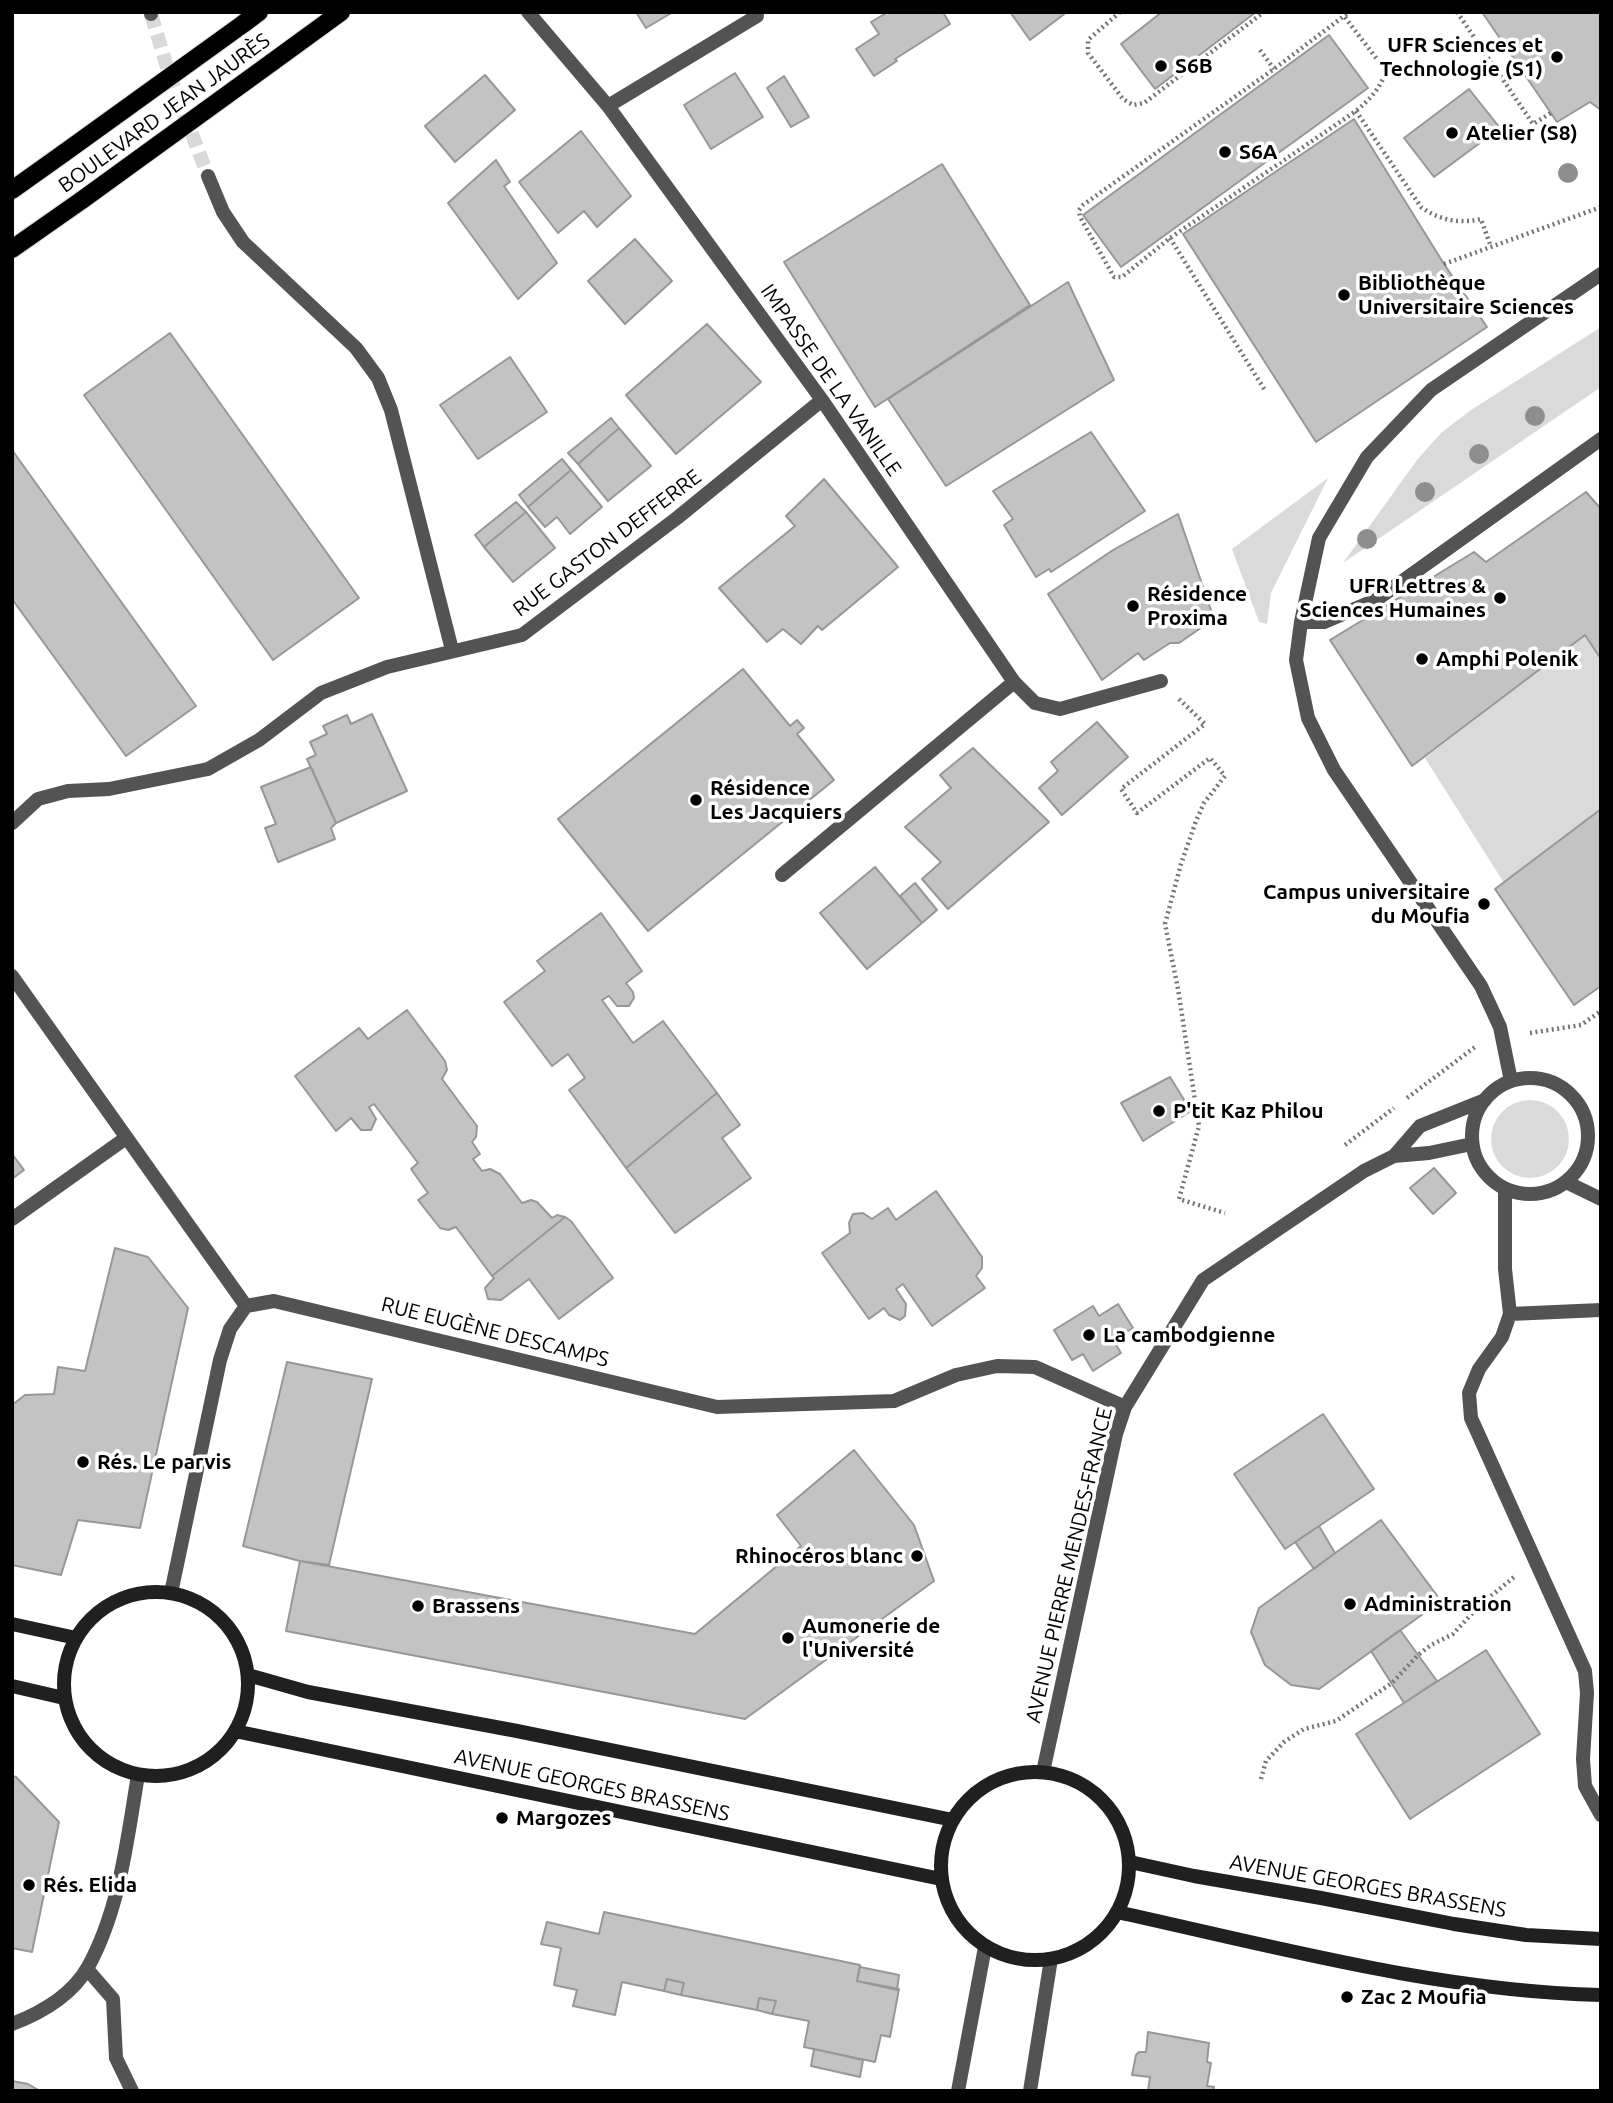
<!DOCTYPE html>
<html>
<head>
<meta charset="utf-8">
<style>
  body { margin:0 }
  #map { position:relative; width:1613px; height:2103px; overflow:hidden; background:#fff; font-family:Ubuntu,sans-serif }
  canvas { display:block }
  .frame { position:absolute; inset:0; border:14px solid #000; pointer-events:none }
</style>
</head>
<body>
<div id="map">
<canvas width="1613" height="2103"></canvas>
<div class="frame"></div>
</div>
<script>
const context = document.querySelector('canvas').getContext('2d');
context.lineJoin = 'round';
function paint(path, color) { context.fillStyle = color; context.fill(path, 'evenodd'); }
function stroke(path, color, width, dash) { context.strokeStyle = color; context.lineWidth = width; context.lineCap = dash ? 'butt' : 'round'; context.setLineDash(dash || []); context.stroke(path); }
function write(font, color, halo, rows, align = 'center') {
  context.font = font + ' Ubuntu,sans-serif'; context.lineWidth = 7; context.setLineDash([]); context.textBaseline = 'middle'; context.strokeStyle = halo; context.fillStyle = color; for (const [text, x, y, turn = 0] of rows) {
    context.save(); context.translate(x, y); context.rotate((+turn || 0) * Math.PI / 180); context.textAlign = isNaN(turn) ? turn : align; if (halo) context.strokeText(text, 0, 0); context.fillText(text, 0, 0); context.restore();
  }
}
paint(new Path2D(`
  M1601 327V387L1343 563 1417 460 1441 433 1471 410Z
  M1328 478 1271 593 1267 624 1259 622 1232 549Z
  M1585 635 1601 659V809L1504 883 1425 758Z
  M1491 1139a39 39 0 1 1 78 0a39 39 0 1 1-78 0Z`), '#dadada');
const building = new Path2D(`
  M636 12H673L646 28Z
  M888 12H943L950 24 895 59 897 61 874 76 856 49 879 34 871 22Z
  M1010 12H1067L1030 40Z
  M1162 12H1256L1155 89 1121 44Z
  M1482 12H1601V110L1590 102 1557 122Z
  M1329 35 1368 88 1121 267 1083 215Z
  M735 73 763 117 711 149 684 105Z
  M485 75 515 110 455 162 425 126Z
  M784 76 809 117 791 127 767 88Z
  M1469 89 1500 128 1434 177 1404 138Z
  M1354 119 1444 264 1487 327 1316 442 1183 234Z
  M581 131 631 196 597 227 584 211 558 233 519 182Z
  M496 160 510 182 504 186 557 263 518 299 448 203Z
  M942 164 1030 305 875 407 784 262Z
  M635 239 672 281 625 324 588 281Z
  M1068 282 1114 380 946 486 888 399Z
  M707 324 761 382 676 454 626 395Z
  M170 333 359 598 273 660 84 395Z
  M510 357 547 412 478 459 440 405Z
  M611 418 619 428 578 464 568 453Z
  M619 428 651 466 608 501 578 464Z
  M1091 432 1145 511 1051 572 1049 569 1036 577 1004 525 1013 519 993 491Z
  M12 450 196 706 126 756 12 599Z
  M562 459 571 470 528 507 519 495Z
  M571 470 602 507 570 534 557 517 545 527 528 507Z
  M824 479 898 567 822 630 818 626 801 644 783 629 767 642 719 588 795 526 786 516Z
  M1586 492 1601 509V659L1585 635 1412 766 1330 640 1474 552 1486 562Z
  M516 502 526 512 484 547 475 535Z
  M526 512 555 548 513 582 484 547Z
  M1178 514 1214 619 1179 643H1170L1144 660 1138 653 1102 680 1048 594 1113 550Z
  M743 669 790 726 797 720 804 728 797 734 834 780 648 931 558 819Z
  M372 714 407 791 336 823 307 759 316 755 310 742 327 734 323 726 347 715 351 724Z
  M1097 722 1128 757 1062 815 1039 788 1058 771 1051 762Z
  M973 748 1049 822 948 909 922 879 941 862 905 827 951 788 940 775Z
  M311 767 336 823 331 828 335 839 278 862 265 828 276 824 261 787Z
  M1601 809V986L1574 1005 1495 889Z
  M875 867 922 923 867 969 820 913Z
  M915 883 937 910 922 923 900 896Z
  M601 913 642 971 626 983 633 992 634 998 629 1006H617L609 996 602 1000 633 1043 663 1021 717 1093 626 1168 569 1090 585 1078 568 1054 552 1066 504 1002 545 971 537 961Z
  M407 1010 445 1061 447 1070 442 1079 477 1126 476 1137 472 1142 480 1154 473 1159 482 1171 490 1169 500 1174 522 1203 531 1200 537 1202 552 1218 557 1215 565 1217 492 1276 456 1227 448 1230 440 1228 418 1200 428 1193 411 1169 418 1163 374 1104 369 1107 376 1119 371 1130H361L351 1118 336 1131 295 1076 359 1028 368 1039Z
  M1170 1077 1191 1111 1143 1141 1121 1103Z
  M717 1093 740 1125 722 1138 751 1178 675 1233 626 1168Z
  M12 1154 24 1170 12 1179Z
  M1434 1168 1456 1193 1433 1214 1410 1188Z
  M936 1191 982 1257V1268L976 1276 985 1288 932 1326 903 1284 896 1289 906 1304 905 1316 900 1320 889 1315 884 1308 869 1319 822 1253 850 1233 849 1223 853 1214 863 1213 872 1219 888 1208 896 1220Z
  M565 1217 571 1221 613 1278 559 1319 529 1279 501 1300 488 1299 485 1288 494 1278 492 1276Z
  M115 1248 148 1257 188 1308 140 1528 78 1520 61 1575 12 1565V1405L25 1395 54 1394 58 1367 85 1371Z
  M1118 1304 1133 1328 1113 1340 1121 1353 1093 1371 1083 1354 1072 1360 1054 1330 1093 1306 1099 1316Z
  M287 1362 372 1379 329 1565 300 1561 243 1546Z
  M1323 1414 1374 1489 1285 1549 1234 1474Z
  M854 1450 914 1525 934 1581 745 1719 286 1631 300 1561 695 1634 801 1546 777 1515Z
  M1381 1520 1441 1601 1319 1689 1291 1685 1265 1665 1251 1632 1259 1608Z
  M1319 1526 1335 1553 1314 1569 1295 1542Z
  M1400 1630 1437 1681 1404 1703 1371 1651Z
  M1486 1650 1540 1734 1410 1819 1356 1734Z
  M12 1776 16 1777 59 1822 32 1952 12 1948Z
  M604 1912 860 1965 857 1981 899 1989 890 2037 881 2035 875 2062 804 2047 809 2021 772 2014 776 2001 759 1998 757 2010 681 1995 684 1983 667 1979 664 1991 622 1982 615 2015 573 2006 577 1990 554 1985 561 1948 541 1944 547 1922 599 1934Z
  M860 1967 899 1975 897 1990 857 1981Z
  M667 1979 684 1983 681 1995 664 1991Z
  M759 1998 776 2001 772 2014 757 2010Z
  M1148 2032 1209 2043 1207 2062 1211 2063 1207 2086 1214 2087 1213 2091H1148L1150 2077 1132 2075 1136 2055 1139 2052H1146Z
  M814 2049 863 2060 860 2077 811 2066Z
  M12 2081 28 2084 40 2091H12Z`);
paint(building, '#c3c3c3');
stroke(building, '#979797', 2);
stroke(new Path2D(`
  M151 14 170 77 208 176`), '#d9d9d9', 14, [14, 7]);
const primary = new Path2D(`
  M243 24 259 12
  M271 63 341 12
  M12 190 64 153
  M12 249 82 200`);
stroke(primary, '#dbdbdb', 20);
stroke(new Path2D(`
  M1120 12 1088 40V53L1123 99 1133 105 1144 103 1264 12
  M1344 12V16L1386 71C1380 89 1370 99 1356 111L1170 238 1122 277H1114L1080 217 1079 210 1083 205 1274 69 1344 16 1350 12
  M1457 12 1533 124 1551 113
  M1260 50 1274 69
  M1356 111 1421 207C1439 220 1459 224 1481 219L1491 247
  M1170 238 1266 392
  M1444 264 1601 207
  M1179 699 1205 724 1121 789 1137 813 1210 758 1225 776 1204 803 1196 821 1181 864 1165 924 1178 989 1199 1126 1179 1199 1225 1213
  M1530 1033 1581 1025 1601 1011
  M1407 1098 1475 1047
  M1345 1145 1394 1108
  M1261 1779 1266 1761 1284 1742 1304 1729 1336 1721 1392 1683 1418 1655 1431 1645 1453 1634 1479 1606 1514 1577`), '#757575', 4.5, [2, 3.5]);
stroke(new Path2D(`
  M1301 622H1324L1376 600 1601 439
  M1511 1081 1500 1027 1481 986 1334 770 1308 718 1296 660 1301 622 1319 538 1367 457 1431 390 1601 274
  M1566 1182 1601 1199
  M1505 1189V1269L1510 1314 1502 1337 1479 1369 1469 1393 1471 1418 1585 1671 1587 1693 1583 1759 1585 1786 1601 1815
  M1510 1314 1601 1310
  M87 1969 113 1999 116 2058 132 2091`), '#535353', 14);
stroke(new Path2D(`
  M151 12V14
  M528 12 608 106 822 400 1014 682
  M608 106 757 16
  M208 176 223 212 243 242 356 348 378 378 391 410 452 650
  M12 823 38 799 68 791 109 789 208 769 259 740 321 693 387 667 522 635 677 518 822 400
  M782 875 1014 682 1035 703 1060 709 1161 681
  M12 976 246 1306
  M1472 1136a58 58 0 1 1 116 0a58 58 0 1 1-116 0Z
  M1394 1156 1429 1153 1472 1144
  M12 1219 126 1138
  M246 1306 274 1301 717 1407 894 1401 956 1375 997 1366 1035 1367 1125 1407
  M171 1593 220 1360 230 1329 246 1306
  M1043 1772 1116 1434 1125 1407 1203 1280 1364 1171 1394 1156 1420 1126 1485 1100
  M12 2024C41 2013 72 1995 88 1967 120 1909 127 1840 138 1775
  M958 2091 985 1947
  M1030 2091 1051 1959`), '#535353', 14);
stroke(new Path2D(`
  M64 1684a92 92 0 1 1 184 0a92 92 0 1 1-184 0Z
  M12 1624 76 1638
  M248 1675 308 1692 517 1731 953 1820
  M12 1686 64 1698
  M235 1731 941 1879
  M941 1866a94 94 0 1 1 188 0a94 94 0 1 1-188 0Z
  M1130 1862 1194 1876 1321 1898 1454 1924 1526 1935 1601 1939
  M1117 1912C1277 1947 1437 1991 1601 1995`), '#202020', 14);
stroke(primary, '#000', 18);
const primaryBridge = new Path2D(`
  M64 153 243 24
  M82 200 271 63`);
stroke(primaryBridge, '#dbdbdb', 20, []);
stroke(primaryBridge, '#000', 18);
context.fillStyle = '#8e8e8e';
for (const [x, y] of [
  [1568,173],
  [1535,416],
  [1479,454],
  [1425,492],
  [1367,539]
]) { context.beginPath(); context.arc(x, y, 10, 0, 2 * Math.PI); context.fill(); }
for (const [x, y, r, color] of [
  [1557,57,7,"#000"],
  [1161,66,7,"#000"],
  [1452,133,7,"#000"],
  [1225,152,7,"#000"],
  [1344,295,7,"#000"],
  [1500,598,7,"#000"],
  [1133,606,7,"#000"],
  [1422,659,7,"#000"],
  [696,800,7,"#000"],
  [1484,904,7,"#000"],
  [1159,1111,7,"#000"],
  [1089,1335,7,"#000"],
  [83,1462,7,"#000"],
  [917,1556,7,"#000"],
  [1350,1604,7,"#000"],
  [418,1606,7,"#000"],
  [788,1638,7,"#000"],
  [502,1818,7,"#000"],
  [29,1885,7,"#000"],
  [1347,1997,7,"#000"]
]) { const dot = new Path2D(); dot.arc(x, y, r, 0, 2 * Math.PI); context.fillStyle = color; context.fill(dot); stroke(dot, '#fff', 2.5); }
write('bold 21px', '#000', '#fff', [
  ["UFR Sciences et",1543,45,"right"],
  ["Technologie (S1)",1543,69,"right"],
  ["S6B",1175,66],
  ["Atelier (S8)",1466,133],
  ["S6A",1239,152],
  ["Bibliothèque",1358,283],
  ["Universitaire Sciences",1358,307],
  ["UFR Lettres &",1486,586,"right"],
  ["Sciences Humaines",1486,610,"right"],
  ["Résidence",1147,594],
  ["Proxima",1147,618],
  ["Amphi Polenik",1436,659],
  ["Résidence",710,788],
  ["Les Jacquiers",710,812],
  ["Campus universitaire",1470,892,"right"],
  ["du Moufia",1470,916,"right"],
  ["P'tit Kaz Philou",1173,1111],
  ["La cambodgienne",1103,1335],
  ["Rés. Le parvis",97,1462],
  ["Rhinocéros blanc",903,1556,"right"],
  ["Administration",1364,1604],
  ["Brassens",432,1606],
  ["Aumonerie de",802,1626],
  ["l'Université",802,1650],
  ["Margozes",516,1818],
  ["Rés. Elida",43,1885],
  ["Zac 2 Moufia",1361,1997]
], 'left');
write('21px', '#000', '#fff', [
  ["BOULEVARD JEAN JAURÈS",164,113,-36],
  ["IMPASSE DE LA VANILLE",831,380,55],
  ["RUE GASTON DEFFERRE",607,543,-37],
  ["RUE EUGÈNE DESCAMPS",495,1332,14],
  ["AVENUE PIERRE MENDES-FRANCE",1069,1565,-77],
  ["AVENUE GEORGES BRASSENS",592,1785,12],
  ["AVENUE GEORGES BRASSENS",1368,1886,10]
]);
</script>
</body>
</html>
